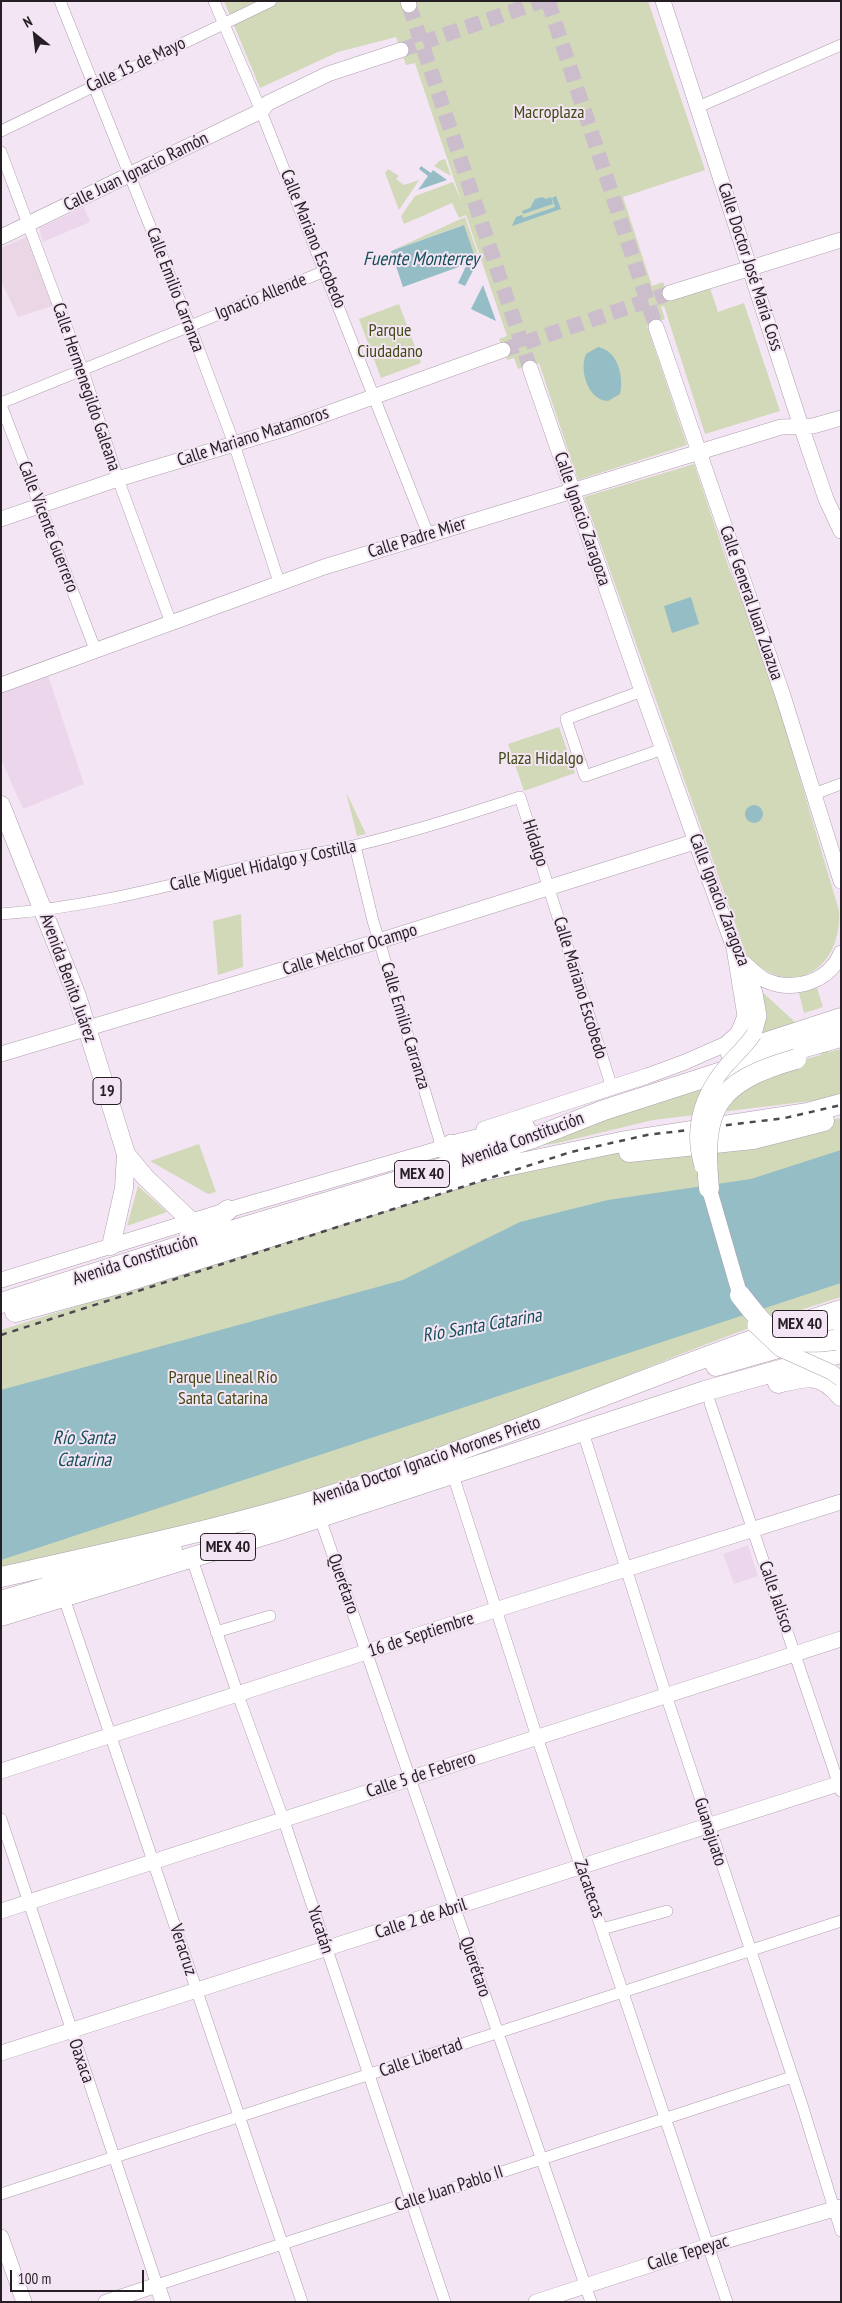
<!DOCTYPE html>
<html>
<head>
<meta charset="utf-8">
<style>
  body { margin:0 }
  #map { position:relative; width:842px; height:2303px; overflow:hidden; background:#f4e5f4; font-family:"PT Sans Narrow",sans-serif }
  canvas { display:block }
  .frame { position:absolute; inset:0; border:2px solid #251f25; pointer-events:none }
  .north { position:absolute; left:10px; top:10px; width:50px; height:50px; -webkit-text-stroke:4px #f4e5f4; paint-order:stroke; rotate:331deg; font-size:14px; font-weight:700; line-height:20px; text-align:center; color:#251f25 }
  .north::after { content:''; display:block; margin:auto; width:18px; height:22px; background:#251f25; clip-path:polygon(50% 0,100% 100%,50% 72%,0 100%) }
  .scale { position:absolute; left:10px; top:2270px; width:134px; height:22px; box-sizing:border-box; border:2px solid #251f25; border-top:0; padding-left:6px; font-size:15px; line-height:18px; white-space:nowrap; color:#251f25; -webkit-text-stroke:4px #f4e5f4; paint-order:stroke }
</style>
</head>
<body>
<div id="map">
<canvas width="842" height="2303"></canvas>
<div class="frame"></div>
<div class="north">N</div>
<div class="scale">100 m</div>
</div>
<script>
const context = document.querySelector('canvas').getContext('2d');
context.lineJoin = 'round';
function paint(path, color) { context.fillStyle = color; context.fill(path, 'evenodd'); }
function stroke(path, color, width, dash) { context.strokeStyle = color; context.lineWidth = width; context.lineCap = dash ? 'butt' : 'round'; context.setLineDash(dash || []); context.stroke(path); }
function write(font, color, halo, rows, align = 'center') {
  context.font = font + ' "PT Sans Narrow",sans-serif'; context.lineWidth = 4; context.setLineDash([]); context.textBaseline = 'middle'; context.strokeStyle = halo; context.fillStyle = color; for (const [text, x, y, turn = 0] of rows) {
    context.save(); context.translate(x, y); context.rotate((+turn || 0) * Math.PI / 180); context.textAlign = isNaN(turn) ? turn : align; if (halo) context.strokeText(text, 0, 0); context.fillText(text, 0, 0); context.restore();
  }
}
paint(new Path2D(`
  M84 207 90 222 43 242 39 228Z
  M48 675 84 784 23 809 1 759V693Z
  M748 1545 758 1576 734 1584 723 1554Z`), '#ecd6ec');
paint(new Path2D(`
  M26 237 52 306 18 317 1 281V248Z`), '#ead6e4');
paint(new Path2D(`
  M224 1H648L705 170 623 197 652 286 663 282 670 301 710 288 718 312 744 303 780 411 705 434 664 306 661 307 665 319 647 326 687 445 578 480 539 363 518 369 514 358 507 360 499 339 507 336 466 215 459 218 452 203 404 224 401 216 415 196 453 182 461 200 415 63 406 65 396 37 338 52 260 88Z
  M445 159 451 176 434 166 439 161Z
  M388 169 399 176 396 179 404 185 419 180 399 210 385 173Z
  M465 217 479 257 477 263 463 225 391 251Z
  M399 304 421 363 381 378 359 319Z
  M694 464 729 568 764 656 839 911C842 973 787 1001 746 954L584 497Z
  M559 727 575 773 524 791 508 744Z
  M346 792 366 834 357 836Z
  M241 914 243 967 218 975 213 921Z
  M758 988 796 1023 759 1034Z
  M817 988 823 1007 804 1013 799 993Z
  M823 1044 829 1052 841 1049V1093L820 1100 653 1120 558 1143 515 1149 618 1110 821 1055 820 1050Z
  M841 1118V1297C694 1342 556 1410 410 1458 275 1504 138 1545 1 1587V1330L507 1171 569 1159Z
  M199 1144 216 1192 208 1194 150 1161Z
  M138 1186 167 1212 127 1226Z`), '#d1d9b9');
paint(new Path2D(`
  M421 166 431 173 433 170 447 180 418 190 428 176 419 169Z
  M556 196 561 209 512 226 516 217 522 215 523 218 555 207 552 198Z
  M542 197 546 199 551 197 553 204 523 214 522 211 530 208 535 199Z
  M464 225 477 263 465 286 458 283 467 264 403 287 391 251Z
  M483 285 496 321 471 309Z
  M598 347C618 351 624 376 620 394L608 401C588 400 579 371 586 354Z
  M691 597 699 624 672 633 664 606Z
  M745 814a9 9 0 1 1 18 0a9 9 0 1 1-18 0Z
  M841 1150V1283L1 1560V1390L403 1280 520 1222 608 1200 751 1179Z`), '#94bdc5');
stroke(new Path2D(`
  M548 1 656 327
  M409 5 530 368
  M401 50 542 1
  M503 350 670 293`), '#cbbdcb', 15, [15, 8]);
const street = new Path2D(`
  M60 1 190 326 233 441 279 582
  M214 1 259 106 428 534
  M698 107 841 45
  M1 131 271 1
  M1 152 83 371 118 479 171 623
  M1 403 325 271
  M1 405 95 649
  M642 691 566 719 585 776 663 749
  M814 794 841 784
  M355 846 373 921 442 1148
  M1 914C86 908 167 886 249 866 285 857 321 854 357 845 412 832 466 815 520 797L612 1088
  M710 1403 841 1791
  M583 1432 666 1695 802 2105 841 2231
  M453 1475 537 1737 727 2302
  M320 1518 591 2302
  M192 1559 238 1695 284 1821 445 2302
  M64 1598 302 2302
  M216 1632 270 1616
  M1 1819 157 2285 792 2077
  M602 1929 667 1911
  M1 2194 841 1921`);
const secondary = new Path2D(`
  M408 1 409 5
  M663 1 801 426 826 499 841 531
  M1 237 261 111 268 103 328 74 401 50
  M670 293 841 240
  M656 327 783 696 841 881
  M530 368 642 691 734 948 755 993 759 1016 754 1034
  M1 519 118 479 287 428 503 350
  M1 685 324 567 781 427 813 426 841 418
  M744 963C751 969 757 976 765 980 793 993 829 982 841 953
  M1 1054 379 941 697 841
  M484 1129 647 1076 685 1062 726 1044 738 1033 745 1016 734 948
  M709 1188 740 1295
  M1 1280 228 1210 442 1148 451 1142
  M1 1771 495 1610 841 1502
  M1 1911 841 1639
  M1 2053 841 1783
  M1 2237 24 2302
  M106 2302 157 2285 163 2302
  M536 2302 708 2246 841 2207`);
const primary = new Path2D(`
  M1 805 77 996 126 1154 124 1188 111 1246
  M126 1154 145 1177 191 1221`);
const highway = new Path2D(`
  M731 1054 841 1018
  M442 1148 525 1128
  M629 1152 753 1139 824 1121
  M189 1238 228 1210
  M1 1303 177 1247 448 1166 533 1138 604 1110 759 1060 841 1037
  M15 1312 125 1282 478 1172 621 1142 808 1113 841 1104
  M716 1366 841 1330
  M778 1383C805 1376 821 1371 841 1396
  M1 1577C119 1550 239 1526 354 1488 518 1433 676 1363 841 1310
  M1 1601 172 1550
  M1 1616 281 1530 705 1391 841 1353`);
stroke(street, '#ad9ead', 12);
stroke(secondary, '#ad9ead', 16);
stroke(primary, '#ad9ead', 19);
stroke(highway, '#ad9ead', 21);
stroke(street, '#fff', 11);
stroke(secondary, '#fff', 15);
stroke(primary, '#fff', 18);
stroke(highway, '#fff', 20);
stroke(new Path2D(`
  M1 1335 571 1152 647 1135 785 1118 841 1105`), '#4f484f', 2.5, [6, 6]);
const secondaryBridge = new Path2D(`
  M702 1166C691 1129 701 1096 726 1066 736 1055 746 1046 754 1034
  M755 1325 780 1349 831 1372 841 1379`);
const highwayBridge = new Path2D(`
  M709 1188C701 1107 716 1082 796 1059
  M740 1295C771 1335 782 1347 835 1340`);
stroke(secondaryBridge, '#ad9ead', 16, []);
stroke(highwayBridge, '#ad9ead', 21, []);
stroke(secondaryBridge, '#fff', 15);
stroke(highwayBridge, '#fff', 20);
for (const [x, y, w] of [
  [107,1091,28],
  [422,1174,55],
  [800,1324,55],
  [228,1547,55]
]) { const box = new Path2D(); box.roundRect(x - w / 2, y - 13.5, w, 27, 4); context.fillStyle = '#f4e5f4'; context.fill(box); stroke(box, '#251f25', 1); }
write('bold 16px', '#251f25', null, [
  ["19",107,1091],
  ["MEX 40",422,1174],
  ["MEX 40",800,1324],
  ["MEX 40",228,1547]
]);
write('18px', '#251f25', '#f4e5f4', [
  ["Calle 15 de Mayo",136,65,-25],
  ["Calle Juan Ignacio Ramón",136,172,-26],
  ["Calle Mariano Escobedo",313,239,68],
  ["Calle Doctor José María Coss",750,267,72],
  ["Calle Emilio Carranza",175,290,69],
  ["Ignacio Allende",261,297,-22],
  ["Calle Hermenegildo Galeana",86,387,71],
  ["Calle Mariano Matamoros",253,437,-18],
  ["Calle Ignacio Zaragoza",582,519,71],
  ["Calle Vicente Guerrero",48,527,69],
  ["Calle Padre Mier",417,538,-17],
  ["Calle General Juan Zuazua",751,603,71],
  ["Hidalgo",535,843,72],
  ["Calle Miguel Hidalgo y Costilla",263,866,-12],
  ["Calle Ignacio Zaragoza",719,900,69],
  ["Calle Melchor Ocampo",350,950,-17],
  ["Avenida Benito Juárez",68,978,70],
  ["Calle Mariano Escobedo",580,988,73],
  ["Calle Emilio Carranza",405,1026,73],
  ["Avenida Constitución",522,1140,-20],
  ["Avenida Constitución",135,1260,-18],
  ["Avenida Doctor Ignacio Morones Prieto",426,1461,-19],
  ["Querétaro",343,1584,71],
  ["Calle Jalisco",776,1597,71],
  ["16 de Septiembre",421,1635,-18],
  ["Calle 5 de Febrero",421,1775,-18],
  ["Guanajuato",710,1832,72],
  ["Zacatecas",589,1889,71],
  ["Calle 2 de Abril",421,1919,-18],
  ["Yucatán",320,1930,72],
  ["Veracruz",183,1950,72],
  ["Querétaro",475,1967,71],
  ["Calle Libertad",421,2058,-19],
  ["Oaxaca",81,2061,71],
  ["Calle Juan Pablo II",449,2189,-18],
  ["Calle Tepeyac",688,2253,-17]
]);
write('18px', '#424b17', '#f4e5f4', [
  ["Macroplaza",549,113],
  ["Parque",390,331],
  ["Ciudadano",390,352],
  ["Plaza Hidalgo",541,759],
  ["Parque Lineal Río",223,1378],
  ["Santa Catarina",223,1399]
]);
write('italic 19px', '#154f59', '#f4e5f4', [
  ["Fuente Monterrey",421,260],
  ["Río Santa Catarina",482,1326,-10],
  ["Río Santa",84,1439],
  ["Catarina",84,1461]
]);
</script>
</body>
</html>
